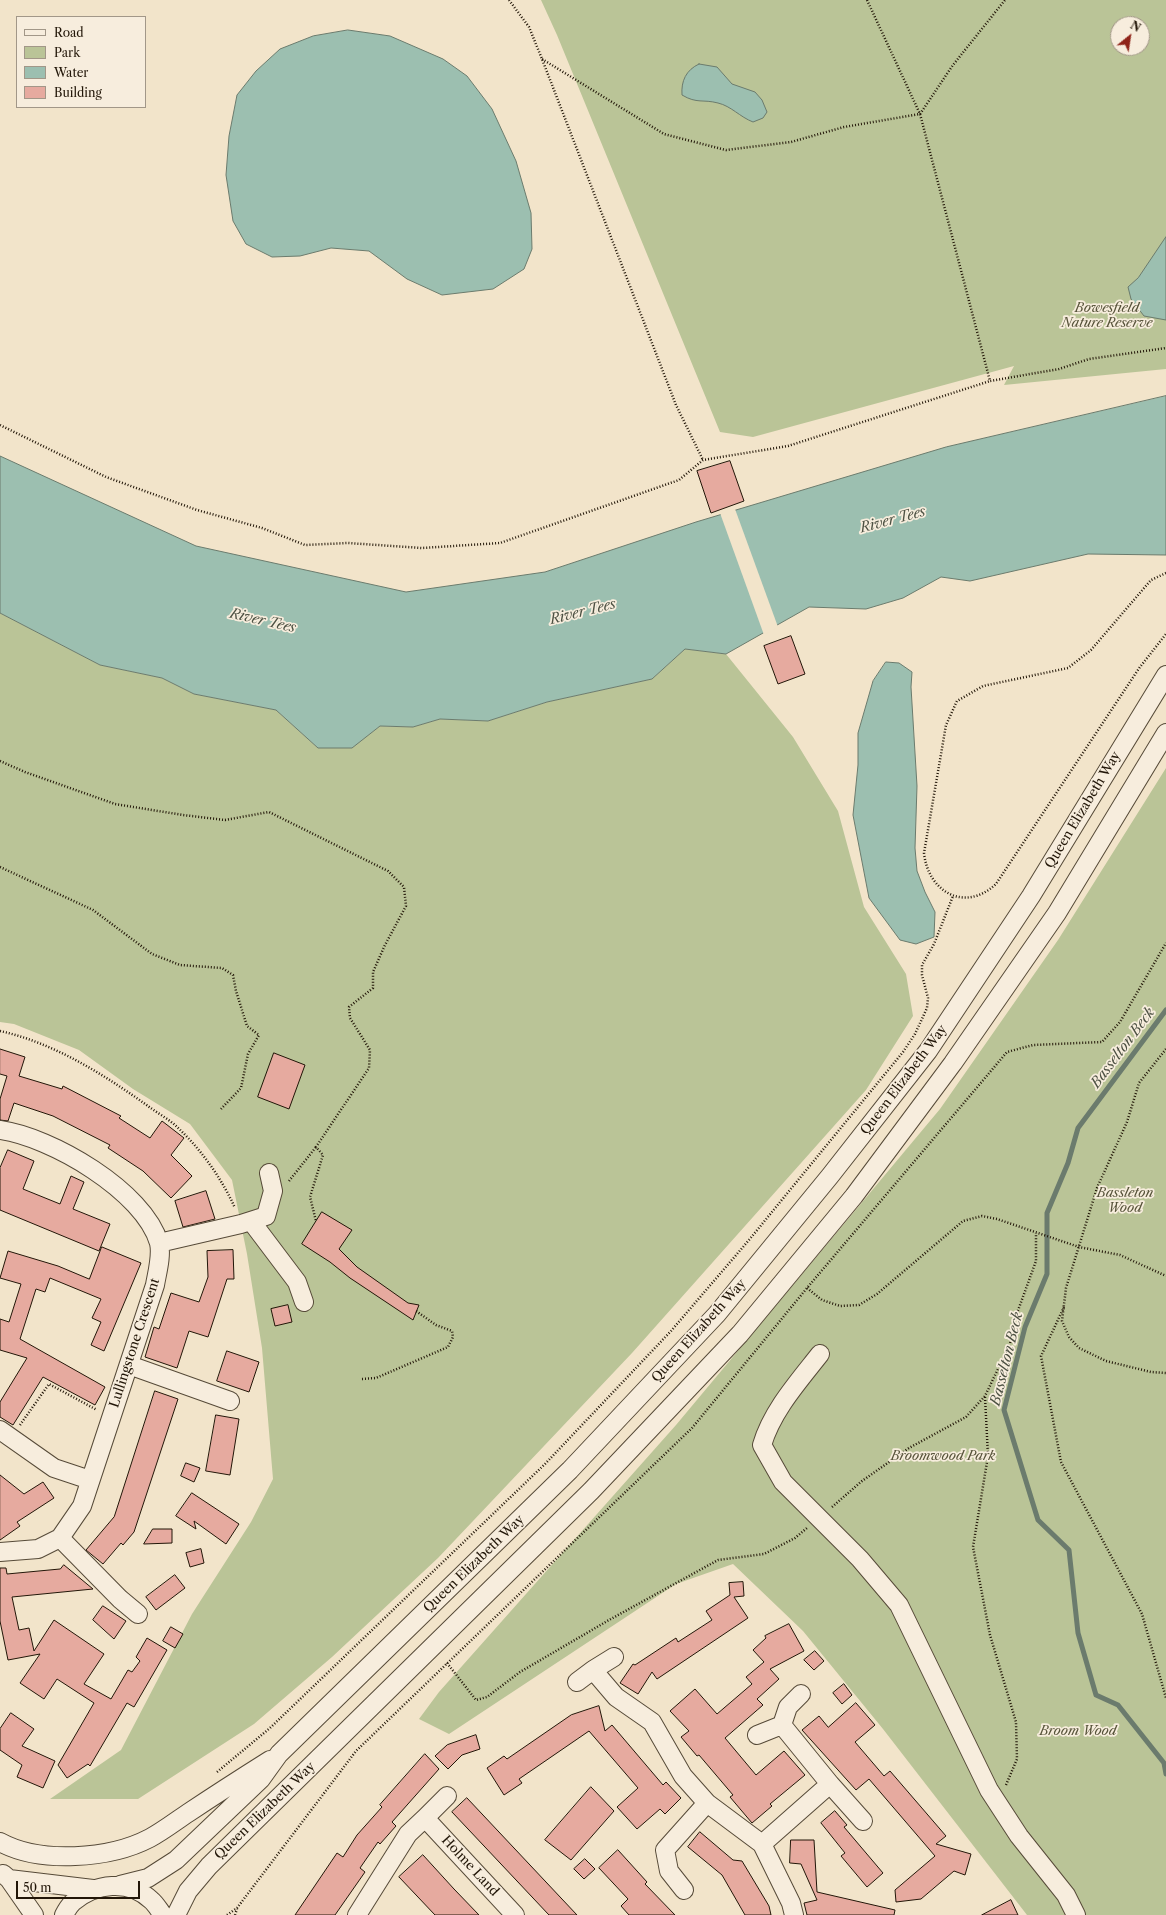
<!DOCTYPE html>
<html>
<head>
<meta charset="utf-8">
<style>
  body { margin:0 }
  #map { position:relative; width:1166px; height:1915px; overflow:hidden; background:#f2e4ca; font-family:"Libre Caslon Text",serif }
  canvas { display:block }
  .legend { position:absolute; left:16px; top:16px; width:130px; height:92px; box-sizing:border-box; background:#f7eddd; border:1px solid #a29788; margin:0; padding:5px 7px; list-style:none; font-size:12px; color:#221608 }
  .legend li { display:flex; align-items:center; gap:8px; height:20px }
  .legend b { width:20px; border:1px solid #a29788 }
  .north { position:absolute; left:1110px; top:16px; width:40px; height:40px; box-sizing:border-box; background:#f7eddd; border:1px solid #a29788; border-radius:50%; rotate:30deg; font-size:11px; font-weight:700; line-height:16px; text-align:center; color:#221608 }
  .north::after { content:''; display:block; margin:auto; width:14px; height:18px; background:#8f2418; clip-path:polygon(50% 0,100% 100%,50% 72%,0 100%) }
  .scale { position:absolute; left:16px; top:1881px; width:124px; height:18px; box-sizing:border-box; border:2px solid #221608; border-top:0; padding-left:5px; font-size:12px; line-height:14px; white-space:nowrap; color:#221608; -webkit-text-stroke:3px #f7eddd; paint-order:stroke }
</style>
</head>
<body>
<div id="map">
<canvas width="1166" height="1915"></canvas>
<ul class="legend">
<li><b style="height:5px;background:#f7eddd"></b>Road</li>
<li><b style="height:11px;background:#bac497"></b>Park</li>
<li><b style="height:11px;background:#9cbfb0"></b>Water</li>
<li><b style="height:11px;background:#e6aa9f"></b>Building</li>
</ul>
<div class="north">N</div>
<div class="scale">50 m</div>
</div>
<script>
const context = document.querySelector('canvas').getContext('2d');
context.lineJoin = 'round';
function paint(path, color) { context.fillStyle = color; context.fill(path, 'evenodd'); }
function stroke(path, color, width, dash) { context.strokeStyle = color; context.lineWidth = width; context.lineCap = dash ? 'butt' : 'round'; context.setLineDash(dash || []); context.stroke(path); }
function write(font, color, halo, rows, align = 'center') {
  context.font = font + ' "Libre Caslon Text",serif'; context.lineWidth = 3.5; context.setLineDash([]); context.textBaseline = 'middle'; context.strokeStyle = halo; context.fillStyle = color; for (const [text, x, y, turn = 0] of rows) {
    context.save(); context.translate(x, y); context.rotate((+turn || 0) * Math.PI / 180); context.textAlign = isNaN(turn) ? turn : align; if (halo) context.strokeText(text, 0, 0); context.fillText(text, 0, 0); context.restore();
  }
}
paint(new Path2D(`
  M541 0H1166V369L1004 385 1014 366 753 437 720 432 557 35ZM1118 24H1142V48H1118Z
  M0 613 100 665 162 678 194 694 276 710 318 748 352 747 380 726 413 727 440 719 488 721 547 702 652 679 685 649 726 654 793 737 838 811 864 907 906 974 913 1016 866 1090 632 1353 438 1558 332 1657 254 1724 138 1799H50L121 1750 192 1614 251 1522 273 1479 262 1348 247 1254 232 1180 190 1124 133 1089 79 1050 14 1024 0 1022Z
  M1166 768V1915H1027L883 1729 803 1631 733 1564 676 1584 449 1734 419 1719 439 1692 676 1425 940 1109 1058 940Z`), '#bac497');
const water = new Path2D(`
  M348 30 390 36 443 59 467 76 492 109 516 161 531 213 532 249 524 269 493 289 442 295 407 279 369 251 331 248 300 256 272 257 246 244 233 221 226 175 229 136 237 95 256 71 280 49 313 36Z
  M699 64 717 67 732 84 755 92 762 100 767 112 763 118 753 122C740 117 731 106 718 103 703 99 697 104 682 95 681 81 686 70 699 64Z
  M1166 237V320L1144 316 1131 299 1128 287 1138 278Z
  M1166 396V555L1088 554 970 581 941 577 903 598 866 609 809 607 726 654 685 649 652 679 547 702 488 721 440 719 413 727 380 726 352 748H318L276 710 194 694 162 678 100 665 0 613V456L196 546 406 592 545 572 696 522 946 447Z
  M886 662 899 663 912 672 911 687 917 786 915 848 917 871 925 892 935 912 934 937 916 944 900 940 869 898 853 815 858 765V733L873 681Z`);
paint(water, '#9cbfb0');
stroke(water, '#6b7b6d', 1);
paint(new Path2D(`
  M735 509 778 627 764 635 720 513Z`), '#f2e4ca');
stroke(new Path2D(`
  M1166 1010 1078 1128 1068 1163 1047 1213V1274L1025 1327 1004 1410 1038 1520 1069 1550 1078 1633 1096 1695 1118 1705 1164 1763 1166 1774`), '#6b7b6d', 5);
const building = new Path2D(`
  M730 461 744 501 711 513 697 471Z
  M791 636 805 674 778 684 764 646Z
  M0 1049 25 1057 19 1076 62 1089 63 1086 121 1116 119 1118 150 1138 162 1121 184 1138 171 1155 192 1176 171 1198 143 1171 108 1148 110 1145 53 1116 14 1103 8 1121 0 1120V1099L7 1076 0 1074Z
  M274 1053 305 1065 289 1109 258 1097Z
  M8 1150 34 1161 23 1189 60 1204 71 1176 84 1182 73 1209 110 1224 99 1251 0 1210V1168Z
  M206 1191 215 1219 183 1227 175 1201Z
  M322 1212 352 1230 339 1249 357 1267 408 1303 419 1305 413 1320 350 1278 330 1262 302 1244Z
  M102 1247 141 1263 104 1351 91 1345 101 1322 92 1318 101 1299 50 1278 45 1292 36 1289 20 1339 105 1387 95 1405 43 1377 13 1425 0 1417V1402L27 1358 0 1350V1319L9 1322 21 1284 0 1278 8 1251 58 1266 89 1279Z
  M233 1250 234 1279H227L208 1337 189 1331 177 1368 145 1357 154 1327 159 1329 171 1293 199 1302 208 1277 207 1251Z
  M288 1305 292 1322 275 1326 271 1309Z
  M227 1351 259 1362 249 1392 217 1381Z
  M155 1391 178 1399 134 1532 123 1545 121 1543 103 1564 86 1550 114 1517Z
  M216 1415 239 1419 230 1475 206 1471Z
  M186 1463 200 1468 194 1482 181 1476Z
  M0 1475 24 1494 43 1482 54 1498 17 1522 20 1526 0 1540Z
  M192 1493 239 1524 226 1544 194 1521 196 1529 176 1516Z
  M153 1529H172V1543L144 1544Z
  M201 1549 204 1563 190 1567 186 1553Z
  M64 1565 93 1589 12 1597 19 1630 29 1628 34 1651 54 1620 104 1654 84 1684 111 1699 128 1670 132 1672 140 1661 136 1657 147 1638 167 1650 134 1707 127 1703 90 1766 88 1764 67 1778 58 1765 94 1703 57 1679 44 1699 20 1683 40 1654 8 1660 0 1621V1568H6L7 1574 60 1569Z
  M175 1575 185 1588 156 1610 146 1597Z
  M743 1582 744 1596 734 1597 748 1618 657 1679 652 1672 638 1694 620 1683 633 1664 635 1665 676 1638 678 1642 712 1620 706 1611 730 1595 729 1583Z
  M103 1606 126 1621 114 1639 93 1620Z
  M789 1624 804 1651 770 1669 779 1679 757 1699 763 1705 725 1738 756 1775 784 1751 805 1775 770 1804 772 1806 752 1823 730 1797 733 1795 699 1755 697 1756 681 1737 689 1731 670 1711 695 1689 717 1714 752 1684 746 1677 764 1662 753 1650 766 1638 765 1636Z
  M171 1627 183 1634 175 1648 163 1641Z
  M815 1651 824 1661 814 1670 804 1660Z
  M844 1684 852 1695 842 1704 833 1693Z
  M856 1703 875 1725 855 1742 884 1776 890 1771 946 1836 936 1844 971 1854 965 1875 954 1871 921 1899 896 1902 895 1890 935 1856 869 1779 856 1790 802 1730 819 1716 828 1727Z
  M599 1706 605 1731 612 1725 663 1785 666 1782 681 1798 665 1814 660 1809 637 1829 617 1807 638 1788 589 1731 519 1779 522 1783 504 1795 487 1768 504 1756 507 1759 571 1715Z
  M11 1713 34 1729 22 1746 55 1761 43 1788 17 1777 22 1765 0 1750V1729Z
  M476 1735 480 1749 462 1755 448 1769 435 1756 447 1745Z
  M425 1754 439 1769 392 1822 396 1826 380 1844 378 1842 360 1868 365 1872 335 1915H295L337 1853 343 1857 357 1835 382 1807 380 1805Z
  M591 1787 614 1811 571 1860 545 1840Z
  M467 1798 577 1915H549L452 1812Z
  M835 1811 847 1825 844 1827 883 1873 867 1887 841 1856 845 1853 821 1823Z
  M700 1832 733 1860 742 1861 769 1906 771 1915H745L722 1875 688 1847Z
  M791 1840H814L817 1892 895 1910 894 1915H807L804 1903 817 1900 801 1864 790 1863Z
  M618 1850 647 1882 645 1884 675 1915H629L621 1906 628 1899 599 1868Z
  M423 1855 454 1889 479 1915H435L399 1877Z
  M585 1859 595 1869 584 1879 574 1869Z
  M1011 1900 1018 1915H982Z`);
paint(building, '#e6aa9f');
stroke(building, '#221608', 1);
const minor = new Path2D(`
  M0 1130C51 1137 144 1191 159 1243 162 1256 157 1273 155 1285L82 1506 60 1538 38 1549 0 1552
  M251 1221 297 1282 304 1302
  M159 1243 241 1224 266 1216 273 1191 269 1173
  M820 1354C798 1382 772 1411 762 1445L783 1482 860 1559 899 1605 989 1790 1019 1836 1066 1895 1076 1915
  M129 1365 230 1401
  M0 1430 54 1468 90 1480
  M60 1538 120 1599 138 1614
  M593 1670 614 1657
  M577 1682 593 1670 616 1697 652 1722 683 1776 707 1803 762 1844 791 1903 794 1915
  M757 1735 782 1725
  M830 1784 863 1821
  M425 1818 447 1796
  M0 1842C40 1864 110 1859 150 1838 163 1831 176 1821 188 1813 215 1795 243 1777 270 1760
  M762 1844 830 1784 782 1725 788 1707 801 1694
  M3 1874 9 1879 34 1915
  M9 1879 93 1889
  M120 1885 148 1878 176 1860 261 1779 279 1754 570 1470 717 1314 830 1176 928 1051 1031 896 1166 675
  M684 1890 669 1871 665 1850 707 1803
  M64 1915C66 1911 69 1906 73 1902 95 1883 129 1879 151 1900 156 1904 159 1910 163 1915
  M176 1915 188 1891 209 1866 591 1491 740 1334 854 1196 953 1063 1057 913 1166 733
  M357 1915 408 1834 425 1818 515 1915`);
stroke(minor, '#564a38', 20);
stroke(new Path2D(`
  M509 0 529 27 542 59 676 405 703 460
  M867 0 920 114 990 381 1059 369 1089 359 1166 348
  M542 59 664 134 726 150 791 142 844 127 920 114 953 65 1005 0
  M0 425 106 477 197 510 262 528 305 545 348 543 422 548 500 543 679 480 703 460 788 446 990 381
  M1166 573 1151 580 1091 650 1068 668 983 686 957 701 946 725 924 853C928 892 965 913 996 884L1140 667 1166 634
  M0 761 25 772 115 804 183 815 225 820 269 812 388 871 404 887 406 906 385 945 373 972V988L349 1007 350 1018 370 1050 369 1068 316 1147 323 1155 310 1197 316 1221
  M0 867 93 910 152 954 180 965 222 968 233 975 236 991 247 1026 259 1035 248 1054 241 1088 221 1109
  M0 1031C54 1043 103 1074 148 1106 157 1113 169 1119 177 1127 201 1149 222 1179 235 1208
  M1166 1049 1139 1083 1127 1122 1097 1188 1066 1288 1062 1321 1069 1337 1079 1348 1106 1361 1151 1372 1166 1373
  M289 1181 316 1147
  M807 1288 822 1300 840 1306 859 1305 877 1294 963 1221 982 1216 997 1219 1079 1247 1120 1255 1166 1276
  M1064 1307 1041 1356 1061 1462 1142 1614 1166 1698
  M362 1379 376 1378 448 1347 453 1337 452 1331 436 1325 416 1311
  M985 1397 988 1456 973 1547 990 1635 1016 1722 1017 1759 1006 1785
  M20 1425 49 1384 97 1410
  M832 1507 862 1481 909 1448 966 1417 985 1396 1010 1344 1016 1316 1036 1261V1233
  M447 1663 476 1700 487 1697 520 1672 609 1620 718 1560 764 1554 795 1538 807 1528
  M217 1772 270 1728 545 1464 671 1331 749 1240 903 1052 915 1034 927 1008 928 998 922 975V965L934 944 953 896
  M227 1915 237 1908 356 1751 692 1428 807 1288 1007 1052 1033 1045 1102 1042 1120 1022 1166 943
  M235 1915 237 1909`), '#221608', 2.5, [1, 2]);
stroke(minor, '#f7eddd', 18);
write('italic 13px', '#57533a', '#f7eddd', [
  ["Bowesfield",1107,308],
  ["Nature Reserve",1107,323],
  ["Bassleton",1125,1193],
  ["Wood",1125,1208],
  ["Broomwood Park",943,1456],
  ["Broom Wood",1078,1731]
]);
write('13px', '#221608', '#f7eddd', [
  ["Queen Elizabeth Way",1083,810,-59],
  ["Queen Elizabeth Way",904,1080,-53],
  ["Queen Elizabeth Way",699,1331,-48],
  ["Lullingstone Crescent",135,1343,-72],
  ["Queen Elizabeth Way",474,1564,-44],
  ["Queen Elizabeth Way",265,1811,-44],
  ["Holme Land",470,1866,47]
]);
write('italic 14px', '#4d5143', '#f7eddd', [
  ["River Tees",893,520,-15],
  ["River Tees",583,612,-14],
  ["River Tees",263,621,13],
  ["Basselton Beck",1123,1048,-53],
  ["Basselton Beck",1007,1359,-76]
]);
</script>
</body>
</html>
